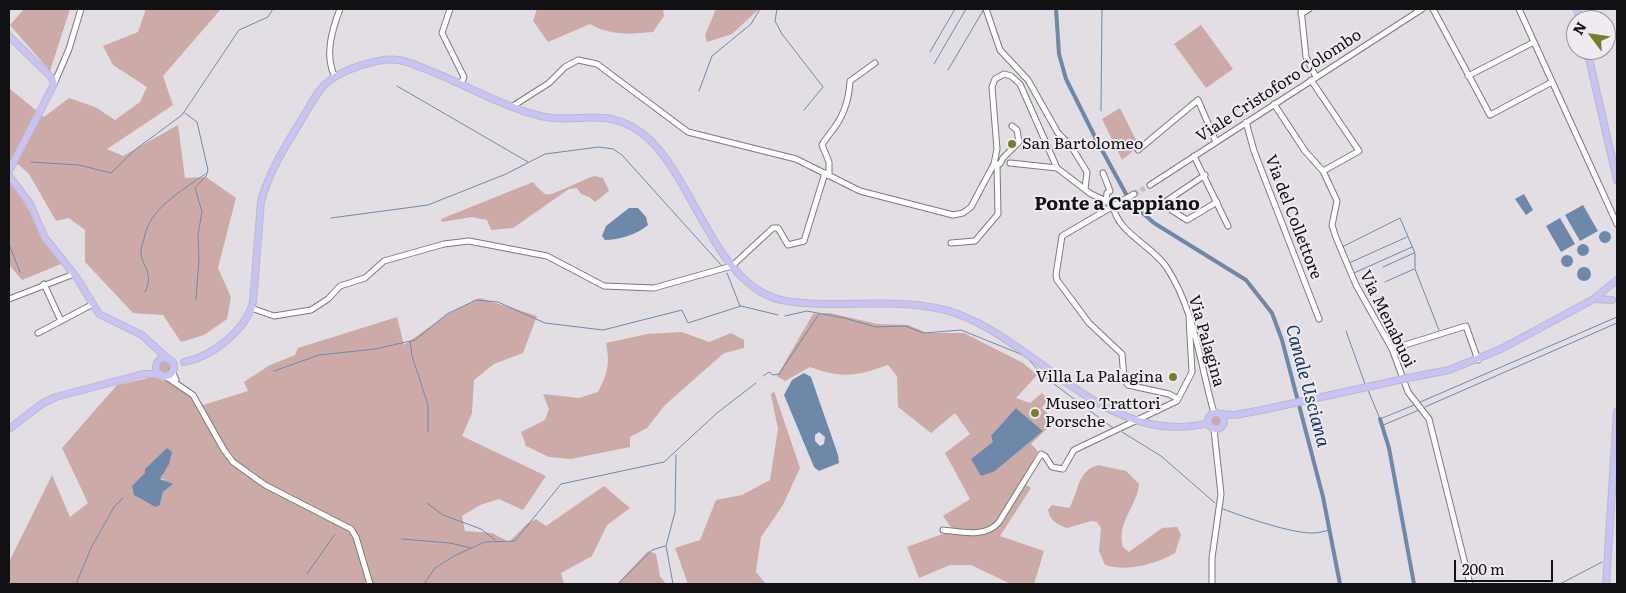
<!DOCTYPE html>
<html>
<head>
<meta charset="utf-8">
<style>
  body { margin:0 }
  #map { position:relative; width:1626px; height:593px; overflow:hidden; background:#e3dee4; font-family:Literata,serif }
  canvas { display:block }
  .frame { position:absolute; inset:0; border:10px solid #111012; pointer-events:none }
  .north { position:absolute; left:1566px; top:10px; width:50px; height:50px; box-sizing:border-box; background:#f0ebf1; border:1px solid #979398; border-radius:50%; rotate:301deg; font-size:14px; font-weight:700; line-height:20px; text-align:center; color:#111012 }
  .north::after { content:''; display:block; margin:auto; width:18px; height:22px; background:#737f2b; clip-path:polygon(50% 0,100% 100%,50% 72%,0 100%) }
  .scale { position:absolute; left:1454px; top:560px; width:99px; height:22px; box-sizing:border-box; border:2px solid #111012; border-top:0; padding-left:6px; font-size:15px; line-height:18px; white-space:nowrap; color:#111012; -webkit-text-stroke:4px #f0ebf1; paint-order:stroke }
</style>
</head>
<body>
<div id="map">
<canvas width="1626" height="593"></canvas>
<div class="frame"></div>
<div class="north">N</div>
<div class="scale">200 m</div>
</div>
<script>
const context = document.querySelector('canvas').getContext('2d');
context.lineJoin = 'round';
function paint(path, color) { context.fillStyle = color; context.fill(path, 'evenodd'); }
function stroke(path, color, width, dash) { context.strokeStyle = color; context.lineWidth = width; context.lineCap = dash ? 'butt' : 'round'; context.setLineDash(dash || []); context.stroke(path); }
function write(font, color, halo, rows, align = 'center') {
  context.font = font + ' Literata,serif'; context.lineWidth = 4; context.setLineDash([]); context.textBaseline = 'middle'; context.strokeStyle = halo; context.fillStyle = color; for (const [text, x, y, turn = 0] of rows) {
    context.save(); context.translate(x, y); context.rotate((+turn || 0) * Math.PI / 180); context.textAlign = isNaN(turn) ? turn : align; if (halo) context.strokeText(text, 0, 0); context.fillText(text, 0, 0); context.restore();
  }
}
paint(new Path2D(`
  M24 9H70L50 71 10 25Z
  M146 9H221L163 76 173 105 107 149 123 156 178 125 185 178 206 177 236 198 218 268 231 297 227 319 204 335 181 342 163 315 133 313 85 262V230L69 218 56 221 29 174 18 164 9 172V88L44 117 69 98 95 107 115 120 140 102 147 87 113 65 103 46 138 32Z
  M537 9H663L664 16 653 32C629 34 611 36 590 24L548 42 533 21Z
  M716 9H759L732 34 707 42 705 35Z
  M1201 25 1233 69 1206 88 1174 44Z
  M1120 108 1139 146 1122 160 1102 119Z
  M594 176 603 178 609 191 595 202 589 197 581 194 577 188 569 189 513 228 491 230 487 220 472 217 442 222 441 219 533 182C536 186 541 191 545 194 551 197 584 179 594 176Z
  M9 178 61 264 22 280 9 265Z
  M480 298 537 316 523 353 494 364 474 380 472 413 462 436 546 476 523 510 499 499 480 505 462 516 465 531 492 533 509 542 527 524 536 519 546 526 604 486 630 508 607 525 592 556 561 573 564 584H9V562L52 475 70 517 88 503 62 448 117 385 153 377 168 382 203 405 248 391 244 382 270 365 295 355 298 348 397 317 404 345 448 314ZM146 473 163 475 160 479H164L169 487 163 492 160 505H151L137 497 136 483Z
  M830 313 877 324 908 325 927 333H964L1023 363 1037 375 1016 398 1030 403 1042 393 1048 399 1042 408 1055 421 1031 444 1038 451 1021 482 1031 488 1000 536 1044 551 1034 584H1011L971 565H950L919 578 907 547 953 530 943 516 970 499 945 453 970 434 955 413 931 433 898 407 897 376 888 365C857 376 842 379 810 367L785 381 777 376 813 314ZM1016 408 1043 431 995 471 971 459 994 442Z
  M682 332 709 342 731 333 744 340V348L724 353 665 405 647 428 630 437V447L571 459 549 457 526 446 521 432 545 420 549 409 543 394 579 398 598 392C608 373 610 364 606 343L647 334Z
  M158 367a7 7 0 1 1 14 0a7 7 0 1 1-14 0Z
  M774 391 800 468 783 505 761 537 756 572 766 584H688L675 548 700 540 716 500 742 495 770 480 778 429 771 395Z
  M1209 421a7 7 0 1 1 14 0a7 7 0 1 1-14 0Z
  M1098 465 1126 471 1139 484C1137 507 1116 522 1123 547L1129 552 1162 528 1177 527 1181 535 1175 553C1156 564 1128 572 1105 565L1099 551 1101 528 1097 522 1091 521 1067 528C1057 524 1050 521 1048 510L1052 505 1069 508C1080 490 1076 472 1098 465Z
  M648 551 656 554 660 576 666 584H617Z`), '#ccaaa8');
paint(new Path2D(`
  M1524 194 1533 210 1526 215 1515 199Z
  M1583 205 1598 231 1580 241 1565 215Z
  M629 208H638L646 217 648 225C638 234 618 240 605 240L602 236 606 226Z
  M1560 218 1575 244 1561 252 1546 226Z
  M1599 237a6 6 0 1 1 12 0a6 6 0 1 1-12 0Z
  M1577 250a6 6 0 1 1 12 0a6 6 0 1 1-12 0Z
  M1561 261a6 6 0 1 1 12 0a6 6 0 1 1-12 0Z
  M1577 274a7 7 0 1 1 14 0a7 7 0 1 1-14 0Z
  M804 373 811 377 838 455 839 463 819 471 814 467 784 395 792 380ZM819 432 825 437 824 444 820 446 815 441V435Z
  M1016 408 1043 431 995 471 981 476 971 459 993 442 991 436Z
  M167 448 172 452 169 464 160 479 173 484 163 492 160 505 155 507 134 495 132 486 145 473V469Z`), '#6e88aa');
stroke(new Path2D(`
  M777 9 775 21 782 34 823 87 804 110
  M930 52 955 9
  M934 64 966 9
  M948 70 984 9
  M397 86 528 162
  M699 91 712 56 751 24 760 9
  M1101 111 1102 9
  M185 113 197 122 208 170 206 176 195 188 202 212 198 235 199 259 196 300
  M31 162 79 165 111 173 136 149 182 115 239 30 268 17 273 9
  M331 218 428 205 506 174 545 154 599 147 613 149 622 155 722 266
  M9 244 20 272
  M1342 247 1400 218 1415 253V269L1439 330
  M1349 263 1407 237
  M1383 267 1414 253
  M727 273 740 306
  M1354 273 1412 247
  M1385 282 1414 269
  M145 292C155 272 141 267 141 251 141 247 143 243 144 239 149 208 182 191 205 174
  M785 316 807 311 844 318 876 327 905 326 924 333 961 330 1023 355
  M1346 331 1365 384
  M410 341 412 356 428 405V432
  M1028 359 1046 378 1113 428
  M274 371 319 355 375 349 415 340 447 314 476 300 498 302 545 323 603 330 682 310 688 323 741 306 778 315
  M763 376 769 372 773 375 779 374 819 314
  M1368 390 1380 419 1414 405
  M1418 403 1617 317
  M1425 407 1617 323
  M1381 426 1419 410
  M1122 432 1161 456 1215 503
  M427 503 443 515 481 529 495 540
  M1223 509C1244 517 1293 534 1314 533 1319 533 1325 531 1330 530
  M402 539 450 543 471 548
  M307 574 335 534
  M76 584 91 548 114 507 123 498
  M424 584 435 568 454 556 485 542 515 541 561 484 664 462 717 413 756 383
  M618 584 652 550 665 546
  M673 584 666 546 675 512 676 455
  M1560 584 1602 562`), '#6e88aa', 1);
stroke(new Path2D(`
  M1056 9 1059 54 1066 79 1097 141 1131 203 1154 223 1246 280 1272 313 1282 340 1323 497 1340 584
  M1380 419 1389 448 1414 584`), '#6e88aa', 4);
stroke(new Path2D(`
  M1134 194 1150 185`), '#c4bfc4', 5, [5, 2.5]);
const minor = new Path2D(`
  M450 9 442 33 464 77 461 84
  M986 9 1000 50 1028 80 1058 133 1071 146 1087 172 1085 189
  M1301 9 1306 57 1316 77
  M1433 9 1490 115 1552 82
  M1519 9 1617 224
  M1301 14 1309 9
  M1468 76 1534 42
  M335 77C324 56 332 30 340 9
  M1311 80 1359 151 1323 171
  M54 84 69 49 81 9
  M1274 104 1305 151 1323 171 1337 201 1332 225 1335 235 1356 285 1392 349 1408 392 1429 419 1470 584
  M513 106 549 83 565 67 578 60 597 64 688 132 796 159 860 191 953 215 963 213 971 207 994 164 997 149 992 87 995 79 1004 74 1011 76 1020 84 1057 168 1091 194 1113 204
  M1246 122 1254 151 1319 319
  M1138 150 1198 100 1216 142
  M1194 156 1228 226
  M1010 163 1057 168
  M994 164H1000L1003 158 1019 142 1017 130 1012 126
  M1103 173 1110 191 1107 193 1106 202
  M1205 175 1162 204 1187 220 1217 202
  M829 176V162L822 145C825 139 828 137 831 132 843 118 849 99 850 81L875 63
  M1150 185 1422 9
  M1134 194 1062 236 1056 275 1057 280 1089 323 1122 354 1124 379 1128 385 1169 394 1178 399
  M1113 205C1116 232 1153 246 1167 268 1195 311 1200 364 1214 413
  M951 243 975 241 998 214 997 165
  M44 284 61 321
  M9 299 74 274
  M251 308 274 316 311 310 328 299 340 286 365 278 384 261 444 244 469 241 547 256 604 286 654 288 732 266 773 228H778L788 245 804 241 825 173
  M38 333 93 304
  M1392 349 1466 326 1478 360
  M172 371 176 380
  M165 376 193 395 224 450 233 462 265 485 351 529 356 537 370 584
  M943 530C962 532 986 538 999 522L1041 454 1045 456 1052 467 1063 469 1074 450 1177 401 1192 372 1189 317
  M1212 584V558L1221 494 1214 430`);
const major = new Path2D(`
  M1577 9 1579 20
  M9 36 52 78 54 84 9 171
  M1587 50 1617 180
  M9 176 30 204 45 238 77 278 99 314 142 335 169 360
  M1596 299 1612 300
  M156 367a9 9 0 1 1 18 0a9 9 0 1 1-18 0Z
  M184 362C212 357 246 330 253 302L261 201C270 169 288 142 305 114 312 103 318 89 329 81 344 69 380 57 399 60 414 63 429 71 443 76 472 89 502 105 533 114 576 128 607 101 649 139 690 178 712 264 761 292 780 303 801 303 823 304 865 305 914 299 955 313 1039 342 1108 449 1208 423
  M1408 378 1449 370 1501 349 1592 300 1617 280
  M1208 421a8 8 0 1 1 16 0a8 8 0 1 1-16 0Z
  M1221 414 1235 415 1267 409
  M9 429 43 403 56 397 143 374H160
  M1606 584 1617 412`);
stroke(minor, '#7d797e', 7);
stroke(major, '#bcbcbd', 8);
stroke(minor, '#fff', 5);
stroke(major, '#c8c2f7', 6);
const majorBridge = new Path2D(`
  M1267 409 1408 378`);
stroke(majorBridge, '#bcbcbd', 8, []);
stroke(majorBridge, '#c8c2f7', 6);
for (const [x, y, r, color] of [
  [1012,144,5,"#737f2b"],
  [1173,377,5,"#737f2b"],
  [1035,413,5,"#737f2b"]
]) { const dot = new Path2D(); dot.arc(x, y, r, 0, 2 * Math.PI); context.fillStyle = color; context.fill(dot); stroke(dot, '#f0ebf1', 2); }
write('16px', '#111012', '#f0ebf1', [
  ["Viale Cristoforo Colombo",1279,86,-33],
  ["Via del Collettore",1293,217,69],
  ["Via Menabuoi",1387,319,64],
  ["Via Palagina",1206,341,74]
]);
write('16px', '#111012', '#f0ebf1', [
  ["San Bartolomeo",1022,144],
  ["Villa La Palagina",1163,377,"right"],
  ["Museo Trattori",1045,404],
  ["Porsche",1045,422]
], 'left');
write('italic 18px', '#153966', '#f0ebf1', [
  ["Canale Usciana",1307,386,75]
]);
write('bold 19px', '#111012', '#f0ebf1', [
  ["Ponte a Cappiano",1117,204]
]);
</script>
</body>
</html>
